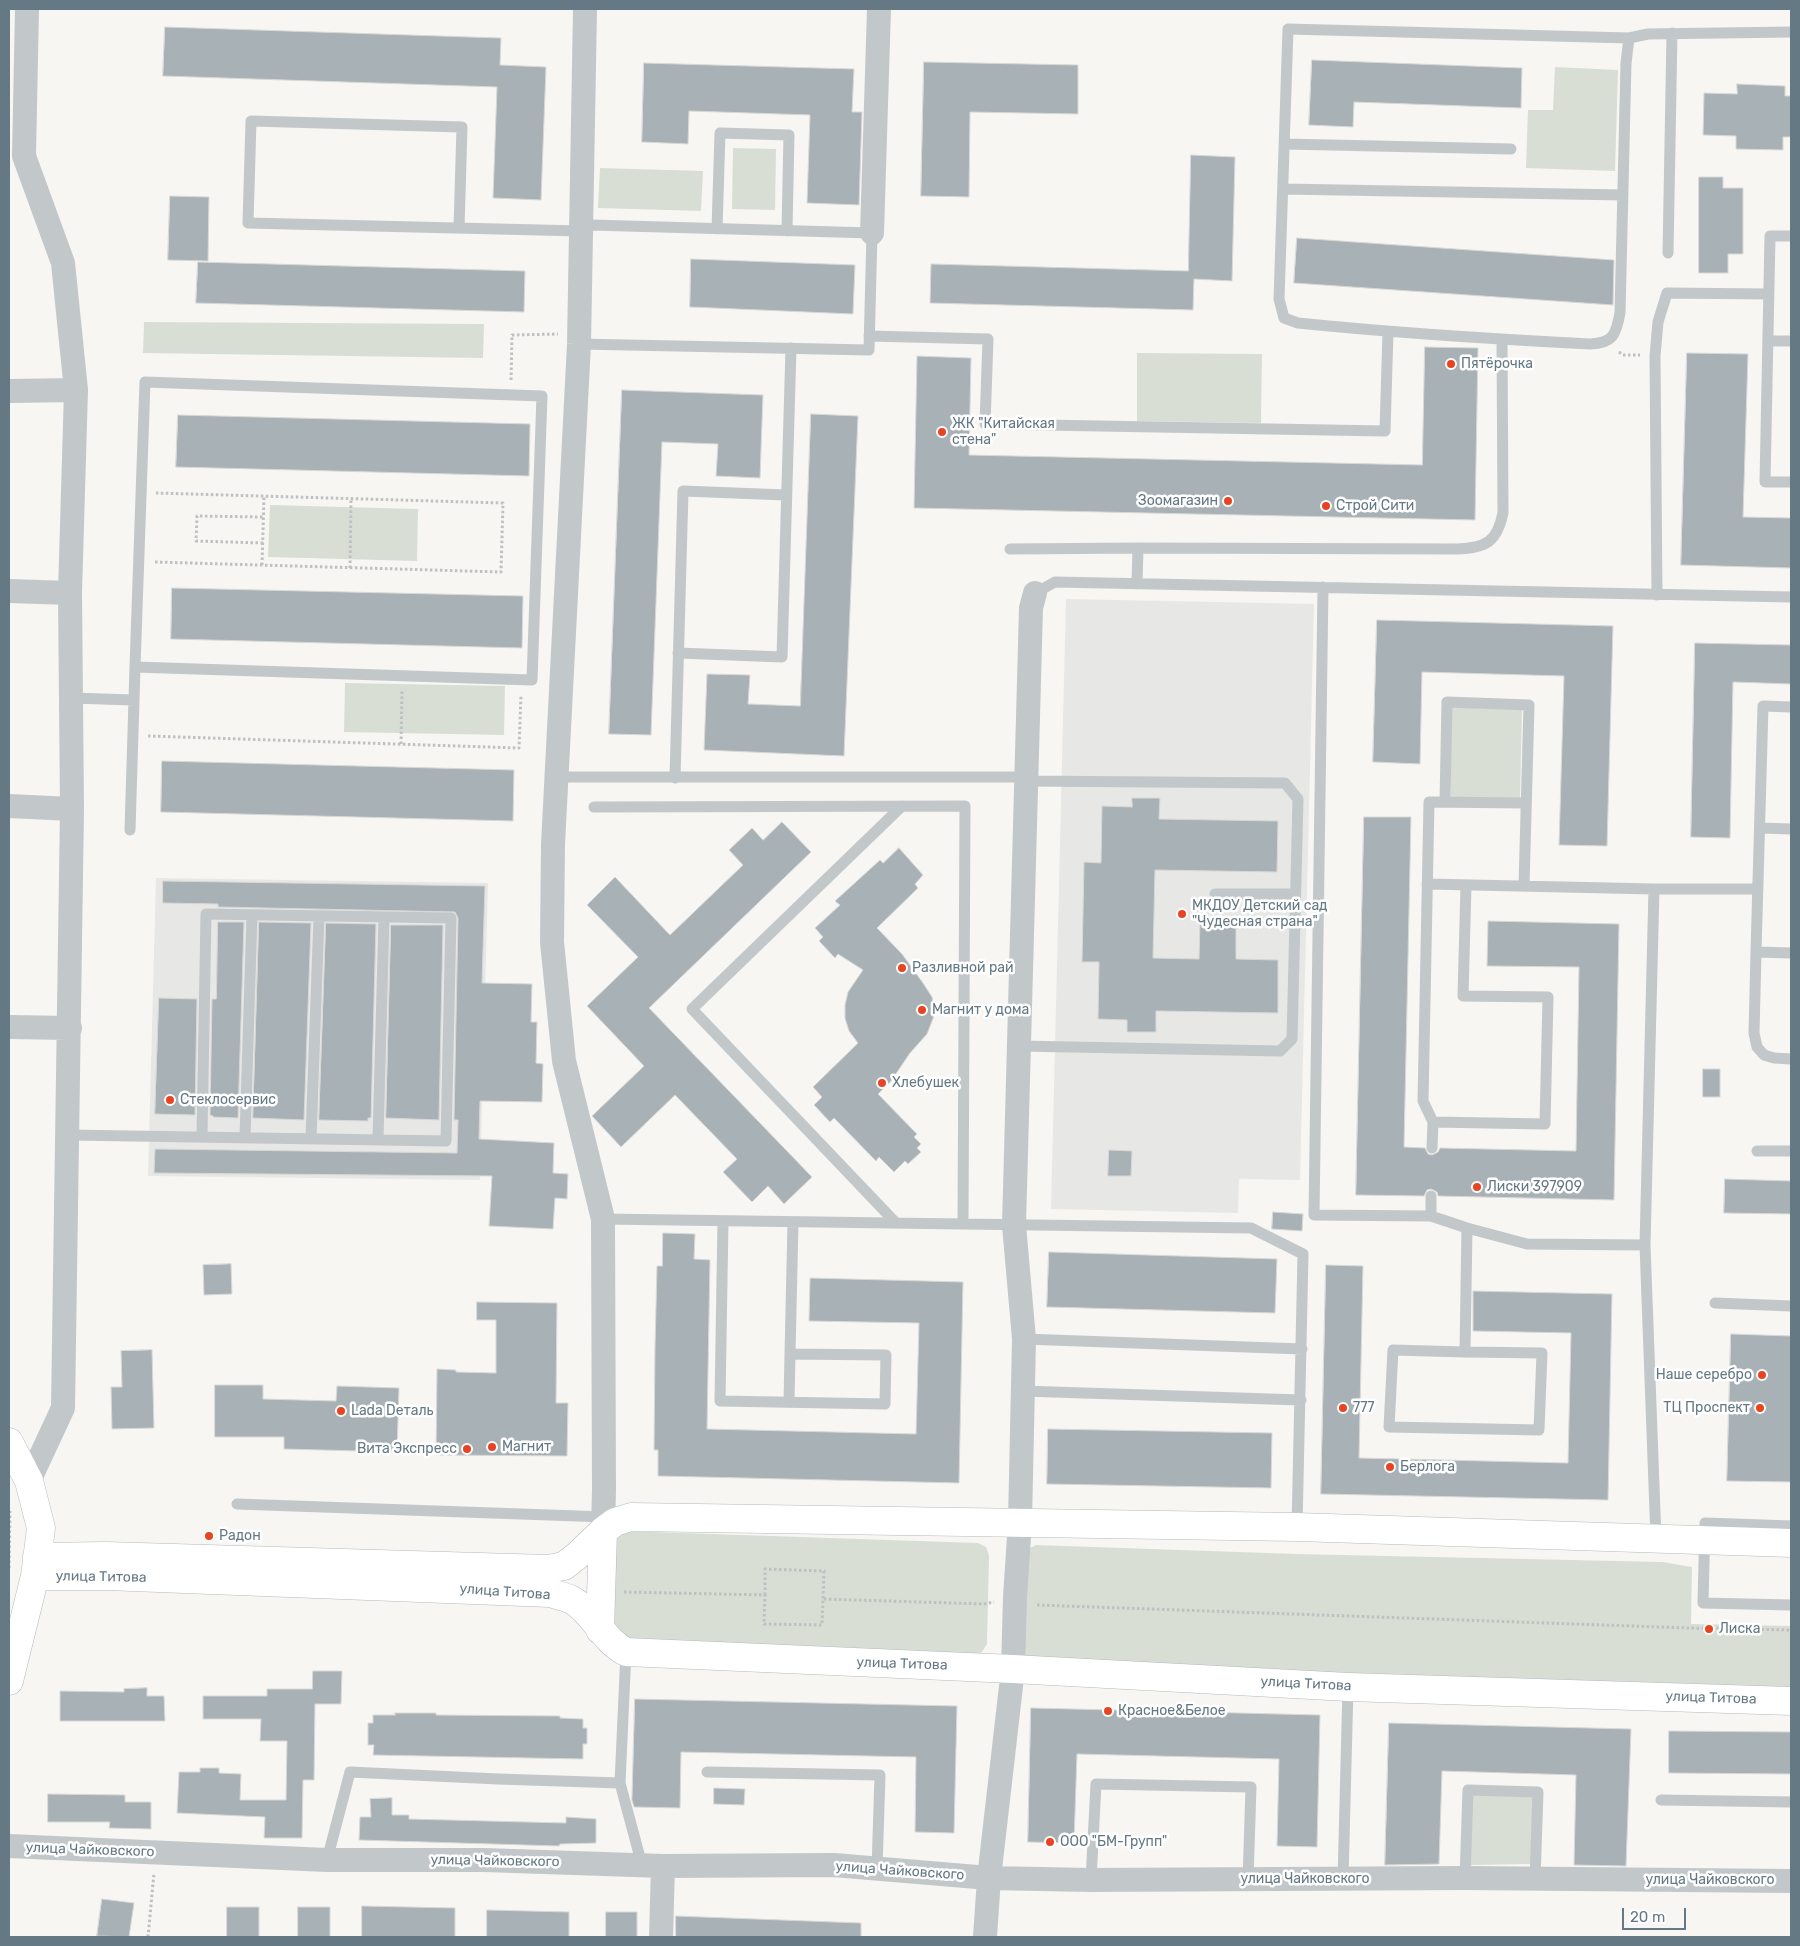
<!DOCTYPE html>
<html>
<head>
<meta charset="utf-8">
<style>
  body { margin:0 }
  #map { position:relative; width:1800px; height:1946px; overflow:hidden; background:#f7f6f3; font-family:Rubik,sans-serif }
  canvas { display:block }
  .frame { position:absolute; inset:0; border:10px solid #657985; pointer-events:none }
  .scale { position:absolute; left:1622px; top:1908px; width:64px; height:22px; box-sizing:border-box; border:2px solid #657985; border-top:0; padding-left:6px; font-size:15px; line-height:18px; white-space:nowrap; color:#657985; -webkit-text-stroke:4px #fff; paint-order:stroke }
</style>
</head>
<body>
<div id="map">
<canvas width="1800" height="1946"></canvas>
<div class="frame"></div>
<div class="scale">20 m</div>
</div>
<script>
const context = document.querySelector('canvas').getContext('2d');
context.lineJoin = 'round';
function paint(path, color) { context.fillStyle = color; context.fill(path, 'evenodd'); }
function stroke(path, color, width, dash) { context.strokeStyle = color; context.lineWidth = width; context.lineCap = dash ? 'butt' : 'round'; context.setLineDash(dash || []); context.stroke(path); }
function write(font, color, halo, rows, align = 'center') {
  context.font = font + ' Rubik,sans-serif'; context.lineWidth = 5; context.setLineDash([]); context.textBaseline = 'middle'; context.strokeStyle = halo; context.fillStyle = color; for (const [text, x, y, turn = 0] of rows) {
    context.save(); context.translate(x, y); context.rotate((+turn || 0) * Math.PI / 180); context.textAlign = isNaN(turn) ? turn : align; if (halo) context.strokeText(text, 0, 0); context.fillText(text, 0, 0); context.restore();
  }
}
paint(new Path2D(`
  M1066 599 1314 604 1300 1180 1239 1179 1238 1213 1051 1209Z
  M156 878 488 883 480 1180 148 1176Z`), '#e7e8e6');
paint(new Path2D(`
  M1555 67 1618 70 1615 171 1526 168 1528 110H1553Z
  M733 148 776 149 775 210 732 209Z
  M600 168 703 171 701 211 598 208Z
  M144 322 484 324 483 358 143 353Z
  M1137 353 1262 354 1261 423 1137 421Z
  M270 505 418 509 417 561 268 557Z
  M345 683 505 686 504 735 344 732Z
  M1451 707 1522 710 1520 798H1451Z
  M623 1531 978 1543 986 1547 989 1555 987 1644 982 1652 970 1659 634 1642 610 1628 608 1538Z
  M1036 1545 1296 1554 1663 1562 1692 1567 1691 1624 1791 1626V1694L1028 1664 1021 1649 1028 1549Z
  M1472 1795 1534 1796 1532 1864 1469 1865Z`), '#d8ded4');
const building = new Path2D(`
  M165 27 501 38 500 65 546 67 541 200 493 198 497 87 163 76Z
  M1312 60 1522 68 1521 108 1354 102 1353 127 1309 125Z
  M924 62 1078 65V114L970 112 969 197 921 196Z
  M644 63 854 69 852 112H862L859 205 807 203 810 115 689 111 688 144 642 142Z
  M1737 84 1785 86V96H1791V137H1783V150L1736 149V136L1703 135 1704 93 1737 94Z
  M1191 155 1235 157 1232 281 1194 279 1193 310 930 303 931 264 1188 271Z
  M1699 177H1723V188H1743V254H1728V273H1699Z
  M170 196 209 197 208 261 168 260Z
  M1297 238 1614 260 1613 305 1294 283Z
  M691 259 855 265 853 314 690 307Z
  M198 262 525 271 524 312 196 303Z
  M1425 347 1478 348 1475 520 914 508 917 356 971 358 969 455 1422 465Z
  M1687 353 1748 354 1743 517 1791 518V568L1681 565Z
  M622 390 763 395 760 478 716 476 718 444 662 442 651 735 609 734Z
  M811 414 858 416 844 756 704 750 707 674 750 675 748 704 800 706Z
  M178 415 530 424 529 476 176 467Z
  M172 588 523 596 522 648 171 639Z
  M1377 620 1613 626 1607 846 1559 845 1564 676 1422 672 1420 764 1373 762Z
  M1695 643 1791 645V684L1733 682 1730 838 1691 837Z
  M162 761 514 770 513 821 161 812Z
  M1132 798H1160L1159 819 1278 821 1277 872 1155 870 1153 958 1199 959 1200 921 1236 922V959L1278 960V1013L1156 1011V1032H1127V1020L1098 1019 1099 962H1082L1084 862 1101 863 1102 806 1132 807Z
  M1364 817H1411L1404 1147 1425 1148 1428 1154 1432 1155 1438 1152 1440 1148 1576 1151 1579 967 1487 966 1488 921 1619 924 1614 1200 1438 1196 1437 1192 1431 1189 1427 1190 1424 1196 1356 1195Z
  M782 822 811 852 649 1008 812 1177 784 1204 768 1186 752 1202 723 1172 737 1159 675 1095 621 1147 592 1116 644 1066 587 1006 638 957 587 905 615 877 670 935 743 865 729 850 752 828 763 840Z
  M899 848 923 875 915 884 918 888 877 928 902 954 923 983 932 997 934 1006V1016L927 1034 910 1053 891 1081 878 1094 917 1134 914 1137 921 1144 917 1148 921 1152 908 1164 905 1161 894 1172 879 1157 876 1161 834 1118 830 1122 814 1105 822 1097 813 1087 858 1043 849 1031 845 1018V1005L848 992 863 970 838 954 835 958 819 941 823 937 815 928 840 905 835 901 880 860 883 863Z
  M163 881 485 886 482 983 532 984 531 1022H537L536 1063 543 1064 542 1102 480 1101 479 1139 554 1143 553 1173 568 1174 567 1199 555 1198 553 1229 489 1226 492 1176 154 1173 155 1149 457 1153 458 1120H454L458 918 455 912 218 907V904L163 903Z
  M218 922H244L238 1118 213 1117V1116L210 1115 212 999H216Z
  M259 922 311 923 304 1120 253 1118Z
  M326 923 376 924 371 1118H368V1121L319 1120Z
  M391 925H443L439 1120 386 1118Z
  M159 998 197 999 195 1115 155 1114Z
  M1703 1069H1720V1097H1703Z
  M1109 1150 1132 1151 1131 1176H1108Z
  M1725 1179 1791 1181V1214L1724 1213Z
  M1273 1212 1303 1214 1302 1231 1272 1229Z
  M663 1233 695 1234 694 1259 710 1260 707 1429 916 1434 919 1323 809 1321 810 1278 963 1282 959 1483 658 1476V1450H654L655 1347 657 1266H662Z
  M1049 1252 1277 1259 1275 1313 1047 1307Z
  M231 1264 232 1294 204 1295 203 1265Z
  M1326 1265 1363 1266 1359 1458 1568 1463 1571 1333 1473 1331V1291L1612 1294 1608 1500 1321 1494Z
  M477 1302 557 1303 556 1403H568L567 1456 436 1455 437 1369 456 1370V1372L496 1373V1320H477Z
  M1731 1334 1791 1336V1482L1727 1481Z
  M152 1350 154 1428 112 1429 111 1387H122L121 1351Z
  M215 1385H263V1399L336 1401 337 1386 399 1388 397 1452 284 1449V1437H215Z
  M1048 1429 1272 1433 1271 1488 1047 1484Z
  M313 1671H342L341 1704H315L314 1780H303L302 1838H264L265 1817 177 1813 179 1772H200V1768H219V1773L241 1774 240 1800H286L287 1741H260L261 1719H203V1696H267V1689H312Z
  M147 1688V1696H164L165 1721H60V1691L124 1692V1689Z
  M635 1699 957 1706 954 1833 915 1832 916 1757 681 1752 680 1808 634 1807 632 1800Z
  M1031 1708 1320 1715 1317 1847 1277 1846 1279 1759 1077 1754 1074 1843 1028 1842Z
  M395 1713H436V1715L560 1716V1718L583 1719V1728H587V1744H583V1759L373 1755 374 1745H368V1723H373V1715H395Z
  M1389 1723 1631 1729 1626 1866 1574 1865 1576 1775 1442 1771 1439 1864 1385 1865Z
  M1669 1731 1791 1732V1774L1669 1773Z
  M714 1788 745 1789 744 1805 714 1804Z
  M48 1794 125 1795V1802H151V1829L109 1828 110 1822H48Z
  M392 1798V1815H409V1819L566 1823V1817L596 1819V1843L560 1844 559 1846 359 1840 360 1817H371L370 1799Z
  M102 1899 134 1903 129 1937 97 1936Z
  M362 1906 455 1908V1937H362Z
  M227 1907H259V1937H227Z
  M298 1907H330V1937H298Z
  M487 1910 569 1912V1937H487Z
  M606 1912H637V1937H606Z
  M676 1916 861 1923V1937H676Z`);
paint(building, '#a8b2b6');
stroke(building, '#d8d8d6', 1);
const secondary = new Path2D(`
  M9 1442 29 1481 41 1528 35 1576 9 1681
  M37 1557 106 1556 548 1569 564 1566 578 1555 603 1531 615 1522 631 1517 1297 1527 1791 1543
  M35 1576H106L550 1593C557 1595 566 1597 572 1600 594 1612 602 1640 626 1652L1013 1669 1348 1687 1791 1701
  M600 1630 603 1531`);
stroke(secondary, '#b4babe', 29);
stroke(new Path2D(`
  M1619 352 1623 355H1640
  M511 380 512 335 558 334
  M263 543 196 541 197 516 263 517
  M155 562 501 572 503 503 156 493
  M262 565 264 496
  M350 568 351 499
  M148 736 519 748 521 695
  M401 744 402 691
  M9 1568 10 1511
  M624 1592 765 1595 764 1624 822 1625 823 1599 984 1604 994 1602
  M765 1595V1569L824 1571 823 1599
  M1037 1605 1688 1628 1791 1630
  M148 1937 154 1873`), '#bec0c2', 3, [2.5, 2.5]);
stroke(new Path2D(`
  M1629 38 1626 63 1620 313C1616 335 1613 343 1590 344 1492 339 1395 333 1298 323L1284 318 1279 299 1288 29 1629 38 1648 34 1791 32
  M1285 144 1511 149
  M1283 189 1623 195
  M459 228 462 127 251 121 248 223 581 231 591 225 872 233 869 350 579 344
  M717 229 720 133 789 135 787 231
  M1791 236H1770L1765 482H1791
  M1668 253 1672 33
  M869 336 988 339 985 424 1385 431 1388 332
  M1768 341H1791
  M1010 549 1138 548
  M1137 584 1138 548 1457 549C1486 548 1497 542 1503 513L1502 340
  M1323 587 1314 1215 1431 1216
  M1035 593 1055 582 1791 597
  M1657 595 1655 356 1658 322 1667 293 1768 294
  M678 653 782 657 791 348
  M71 698 134 700 135 667 145 382 542 396 532 680 135 667
  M558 777H1026
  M675 778 683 491 786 495
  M1445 802 1447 702 1529 705 1524 886
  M594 807 965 806 963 1223
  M1760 828 1791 829
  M130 830 134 700
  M1427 884 1654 889H1758
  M1654 889 1645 1245 1656 1539
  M1215 894H1295
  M1756 952 1763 706 1791 707
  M1791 953 1756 952 1754 1033 1757 1047 1764 1055 1774 1058 1791 1059
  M1019 1046 1280 1051 1292 1039 1298 799 1285 783 1026 781
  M1433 1122 1545 1124 1548 997 1463 996 1466 885
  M68 1135 446 1141 451 918 206 914 202 1136
  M245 1137 252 915
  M311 1138 319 916
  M378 1139 384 917
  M1432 1148 1433 1122 1423 1101 1429 802 1526 803
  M1757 1151H1791
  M1431 1196V1216L1467 1228
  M603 1219 1251 1228 1303 1254 1297 1527
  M723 1221 720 1401 885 1404 886 1355 790 1354 793 1222
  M896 1223 692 1009 902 806
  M1715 1303 1791 1306
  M1024 1339 1302 1349
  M1465 1352 1393 1350 1389 1427 1539 1430 1542 1353 1465 1352 1467 1228 1527 1244 1645 1245
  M1022 1391 1301 1400
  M789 1402 790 1354
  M237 1504 606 1517
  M1791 1526 1705 1523 1703 1603 1791 1605
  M626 1652 620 1783 642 1865
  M707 1772 880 1775 877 1869
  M1661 1800 1791 1802
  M327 1860 350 1772 498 1779 620 1783
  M1465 1878 1468 1790 1538 1792 1535 1879
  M1091 1880 1096 1784 1251 1787 1248 1880
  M1343 1880 1348 1687`), '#c2c7c9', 11);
stroke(new Path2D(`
  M27 9 24 156 63 263 76 390 70 593 72 809 63 1408 29 1481
  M585 9 579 344 553 844 552 942 564 1061 603 1219 604 1489 603 1531
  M872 233 879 9
  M9 391 76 390
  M9 591 70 593
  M9 806 72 809
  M9 1027 70 1028
  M9 1846 327 1860H484L663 1866 834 1865 989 1878 1091 1880 1465 1878 1791 1881
  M661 1937 663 1866
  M985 1937 989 1878 1013 1669 1015 1597 1020 1522 1024 1339 1014 1225 1031 608 1035 593`), '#c2c7c9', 24);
stroke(secondary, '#fff', 28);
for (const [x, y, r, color] of [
  [1451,364,5,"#e74423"],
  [942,432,5,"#e74423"],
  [1228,501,5,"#e74423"],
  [1326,506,5,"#e74423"],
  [1182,914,5,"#e74423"],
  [902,968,5,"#e74423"],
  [922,1010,5,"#e74423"],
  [882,1083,5,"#e74423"],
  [170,1100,5,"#e74423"],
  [1477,1187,5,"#e74423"],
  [1762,1375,5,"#e74423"],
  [1343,1408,5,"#e74423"],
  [1760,1408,5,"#e74423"],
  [341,1411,5,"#e74423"],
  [492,1447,5,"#e74423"],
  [467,1449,5,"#e74423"],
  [1390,1467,5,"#e74423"],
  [209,1536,5,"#e74423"],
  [1709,1629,5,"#e74423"],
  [1108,1711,5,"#e74423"],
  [1050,1842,5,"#e74423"]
]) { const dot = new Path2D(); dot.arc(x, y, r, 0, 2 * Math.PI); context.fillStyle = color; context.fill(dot); stroke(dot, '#fff', 2); }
write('14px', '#657985', '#fff', [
  ["Пятёрочка",1461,364],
  ["ЖК \"Китайская",952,424],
  ["стена\"",952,440],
  ["Зоомагазин",1218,501,"right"],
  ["Строй Сити",1336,506],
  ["МКДОУ Детский сад",1192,906],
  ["\"Чудесная страна\"",1192,922],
  ["Разливной рай",912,968],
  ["Магнит у дома",932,1010],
  ["Хлебушек",892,1083],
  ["Стеклосервис",180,1100],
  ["Лиски 397909",1487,1187],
  ["Наше серебро",1752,1375,"right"],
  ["777",1353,1408],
  ["ТЦ Проспект",1750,1408,"right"],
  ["Lada Dеталь",351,1411],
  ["Магнит",502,1447],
  ["Вита Экспресс",457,1449,"right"],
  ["Берлога",1400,1467],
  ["Радон",219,1536],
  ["Лиска",1719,1629],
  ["Красное&Белое",1118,1711],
  ["ООО \"БМ-Групп\"",1060,1842]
], 'left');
write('14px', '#657985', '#fff', [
  ["улица Титова",101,1577,1],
  ["улица Титова",505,1592,4],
  ["улица Титова",902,1664,2],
  ["улица Титова",1306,1684,3],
  ["улица Титова",1711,1698,2],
  ["улица Чайковского",90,1850,2],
  ["улица Чайковского",495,1861,1],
  ["улица Чайковского",900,1871,4],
  ["улица Чайковского",1305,1879],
  ["улица Чайковского",1710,1880]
]);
</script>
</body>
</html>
